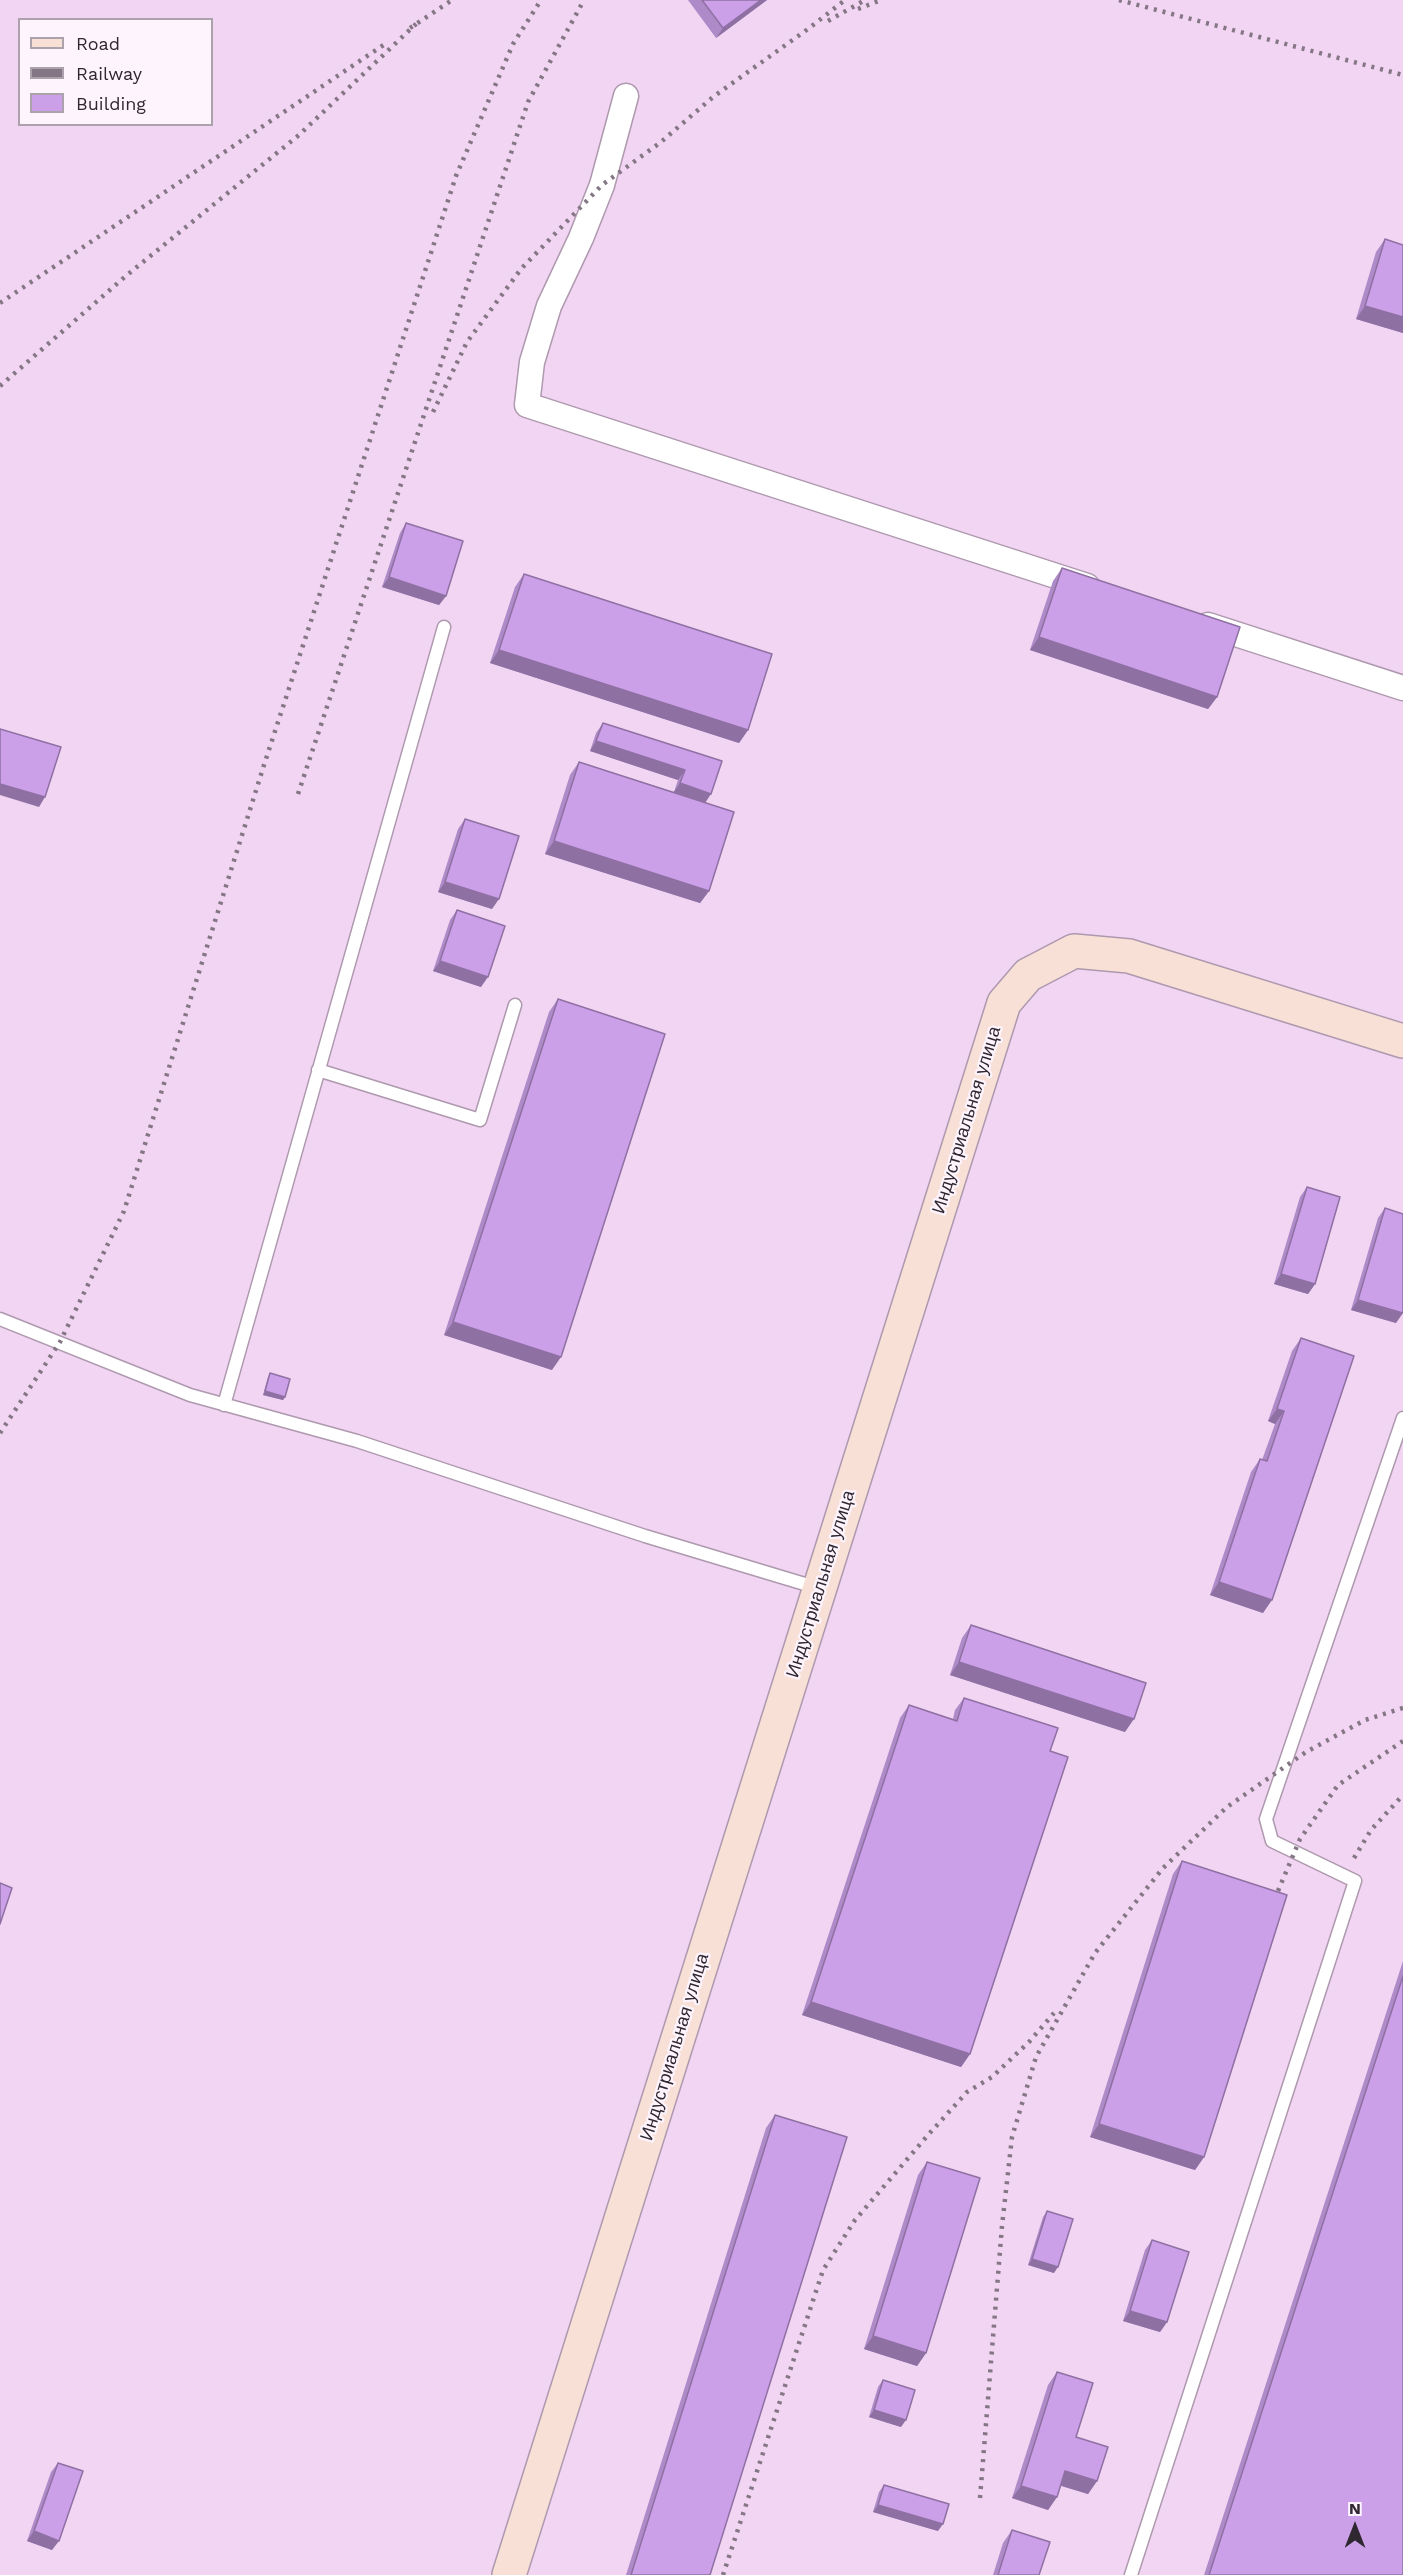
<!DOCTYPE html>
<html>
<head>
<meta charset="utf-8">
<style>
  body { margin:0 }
  #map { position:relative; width:1403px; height:2575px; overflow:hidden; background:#f8e1f8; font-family:"Work Sans",sans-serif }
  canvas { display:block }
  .legend { position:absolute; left:18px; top:18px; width:195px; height:108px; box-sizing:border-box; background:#fdf4fd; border:2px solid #aba2ab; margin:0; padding:8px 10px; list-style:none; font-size:18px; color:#302831 }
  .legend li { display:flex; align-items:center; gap:12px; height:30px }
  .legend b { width:30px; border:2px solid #aba2ab }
  .north { position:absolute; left:1325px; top:2497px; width:60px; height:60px; -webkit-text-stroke:4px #fdf4fd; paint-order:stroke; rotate:0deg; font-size:16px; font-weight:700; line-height:24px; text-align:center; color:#302831 }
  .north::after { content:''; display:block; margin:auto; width:21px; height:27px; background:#302831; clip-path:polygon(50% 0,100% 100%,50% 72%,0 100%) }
</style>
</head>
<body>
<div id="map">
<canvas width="1403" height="2575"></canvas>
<ul class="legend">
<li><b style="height:8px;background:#f8e0d7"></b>Road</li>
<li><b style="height:8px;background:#847684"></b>Railway</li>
<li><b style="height:16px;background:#cca0e9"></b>Building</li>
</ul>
<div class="north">N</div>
</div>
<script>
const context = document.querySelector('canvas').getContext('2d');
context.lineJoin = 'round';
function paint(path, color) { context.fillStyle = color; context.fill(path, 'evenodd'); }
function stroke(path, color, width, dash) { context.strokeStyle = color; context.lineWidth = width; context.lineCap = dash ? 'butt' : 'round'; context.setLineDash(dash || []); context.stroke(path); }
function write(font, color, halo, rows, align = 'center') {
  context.font = font + ' "Work Sans",sans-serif'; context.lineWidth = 4.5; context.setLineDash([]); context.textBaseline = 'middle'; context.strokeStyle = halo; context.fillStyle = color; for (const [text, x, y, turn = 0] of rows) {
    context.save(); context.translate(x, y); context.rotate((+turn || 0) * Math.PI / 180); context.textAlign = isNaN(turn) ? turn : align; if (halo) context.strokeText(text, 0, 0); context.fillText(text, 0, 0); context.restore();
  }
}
paint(new Path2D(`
  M0 0H1403V2575H0ZM20 20H212V124H20Z`), '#f1d5f2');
const lane = new Path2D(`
  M318 1070 480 1120 515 1005
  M0 1319 190 1395 357 1441 645 1536 818 1588
  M224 1405 444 627
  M1131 2575 1355 1881 1272 1841 1266 1819 1403 1418`);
const street = new Path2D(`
  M626 96 602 185 581 238 549 306 532 362 527 405 1087 586
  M1208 625 1403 688`);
const secondary = new Path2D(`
  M509 2575 1004 1003 1028 975 1074 951 1129 956 1403 1041`);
stroke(lane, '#ae99ae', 15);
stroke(street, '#ae99ae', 27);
stroke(secondary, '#ae99ae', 36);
stroke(lane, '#fff', 12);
stroke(street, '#fff', 24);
stroke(secondary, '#f8e0d7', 33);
stroke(new Path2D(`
  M1119 0 1403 75
  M858 9 881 0
  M828 21 865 0
  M410 28 452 0
  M0 303 385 44
  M0 386 127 275 299 135 417 23
  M433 412 467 342 521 269 602 185 661 142 713 97 808 29 845 0
  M298 794 528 102 584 0
  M0 1433 60 1342 124 1211 264 765 456 176 513 44 541 0
  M1354 1858 1371 1830 1403 1795
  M1278 1891 1300 1839 1338 1785 1403 1741
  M980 2498 1002 2226 1012 2137 1036 2057 1095 1953 1163 1868 1227 1807 1306 1752 1365 1720 1403 1708
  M723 2575 823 2270 855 2220 928 2135 967 2092 992 2077 1029 2042 1054 2013`), '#847684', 4.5, [3, 6]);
paint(new Path2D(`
  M688 0H767L716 38Z
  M1385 239 1403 245V333L1356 319 1376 252Z
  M406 523 446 596 439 605 382 587 400 533Z
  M1062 568 1217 697 1208 709 1030 650 1053 581Z
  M524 574 748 730 739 743 490 663 515 587Z
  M603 723 722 761 705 802 709 891 700 903 545 854 570 775 579 762 674 792 678 780 590 751 596 733Z
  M465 819 492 909 438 892 458 829Z
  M457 910 481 987 433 971 450 920Z
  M558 999 552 1370 444 1335 549 1012Z
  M1307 1187 1315 1284 1308 1294 1274 1284 1300 1197Z
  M1385 1208 1396 1323 1351 1310 1378 1218Z
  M1301 1338 1263 1613 1210 1595 1251 1472 1260 1459 1262 1460 1275 1424 1268 1421 1292 1351Z
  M270 1373 285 1397 283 1400 263 1395 268 1377Z
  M971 1625 1125 1732 950 1675 962 1638Z
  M964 1698 1050 1751 970 2054 961 2067 802 2015 900 1718 909 1705 953 1719 955 1710Z
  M1182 1861 1204 2157 1195 2170 1090 2137 1173 1874Z
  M1403 1961V2575H1204Z
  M775 2115 710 2575H626L766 2128Z
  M927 2162 926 2353 917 2366 864 2349 918 2175Z
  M1047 2211 1054 2273 1028 2265 1043 2217Z
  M1152 2240 1167 2322 1160 2332 1123 2321 1145 2250Z
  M1057 2372 1076 2437 1097 2481 1088 2494 1061 2486 1057 2497 1048 2510 1012 2498 1048 2385Z
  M883 2380 901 2427 869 2417 878 2387Z
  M58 2463 52 2550 27 2541 51 2472Z
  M884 2485 938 2531 873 2512 879 2492Z
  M1012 2530 1039 2575H993L1003 2543Z`), '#af8ac8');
paint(new Path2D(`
  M761 0H767L716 38 723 28Z
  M1365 306 1403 317V333L1356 319Z
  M389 577 446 596 439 605 382 587Z
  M1039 637 1217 697 1208 709 1030 650Z
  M499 650 748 730 739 743 490 663Z
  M596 741 685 770 678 780 590 751Z
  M680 783 711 794 705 803 673 793Z
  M0 784 45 797 39 807 0 795Z
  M554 841 709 891 700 903 545 854Z
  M445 882 499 899 492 909 438 892Z
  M440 961 488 977 481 987 433 971Z
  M1281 1274 1315 1284 1308 1294 1274 1284Z
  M1358 1300 1403 1313 1396 1323 1351 1310Z
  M453 1322 561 1357 552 1370 444 1335Z
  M265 1391 285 1397 283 1400 263 1395Z
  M1277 1409 1284 1411 1275 1424 1268 1421Z
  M1219 1582 1272 1600 1263 1613 1210 1595Z
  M959 1662 1134 1719 1125 1732 950 1675Z
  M811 2002 970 2054 961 2067 802 2015Z
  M1099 2124 1204 2157 1195 2170 1090 2137Z
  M1032 2259 1058 2267 1054 2273 1028 2265Z
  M1130 2311 1167 2322 1160 2332 1123 2321Z
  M873 2336 926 2353 917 2366 864 2349Z
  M874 2410 906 2420 901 2427 869 2417Z
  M1065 2471 1097 2481 1088 2494 1056 2484Z
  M1021 2486 1057 2497 1048 2510 1012 2498Z
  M878 2505 943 2524 938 2531 873 2512Z
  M34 2531 59 2541 52 2550 27 2541Z`), '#8f70a3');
const building = new Path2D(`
  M702 0H761L723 28Z
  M1385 239 1403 245V317L1365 306Z
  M406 523 463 541 446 596 389 577Z
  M1062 568 1240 627 1217 697 1039 637Z
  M524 574 772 654 748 730 499 650Z
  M603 723 722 761 711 794 680 783 685 770 596 741Z
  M0 729 61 747 45 797 0 784Z
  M579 762 734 812 709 891 554 841Z
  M465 819 519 836 499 899 445 882Z
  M457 910 505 926 488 977 440 961Z
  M558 999 665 1034 561 1357 453 1322Z
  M1307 1187 1340 1197 1315 1284 1281 1274Z
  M1385 1208 1403 1214V1313L1358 1300Z
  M1301 1338 1354 1356 1272 1600 1219 1582 1260 1459 1267 1461 1284 1411 1277 1409Z
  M270 1373 290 1379 285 1397 265 1391Z
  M971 1625 1146 1683 1134 1719 959 1662Z
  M964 1698 1058 1728 1050 1751 1068 1757 970 2054 811 2002 909 1705 957 1721Z
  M1182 1861 1287 1895 1204 2157 1099 2124Z
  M0 1883 12 1888 0 1924Z
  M1403 1976V2575H1209Z
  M775 2115 847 2137 710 2575H631Z
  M927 2162 980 2178 926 2353 873 2336Z
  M1047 2211 1073 2219 1058 2267 1032 2259Z
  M1152 2240 1189 2252 1167 2322 1130 2311Z
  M1057 2372 1093 2383 1076 2437 1108 2447 1097 2481 1065 2471 1057 2497 1021 2486Z
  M883 2380 915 2390 906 2420 874 2410Z
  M58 2463 83 2471 59 2541 34 2531Z
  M884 2485 949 2504 943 2524 878 2505Z
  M1012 2530 1050 2542 1039 2575H998Z`);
paint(building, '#cca0e9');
stroke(building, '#8f70a3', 1.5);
write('18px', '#302831', '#fdf4fd', [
  ["Индустриальная улица",967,1120,-73],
  ["Индустриальная улица",821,1584,-73],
  ["Индустриальная улица",675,2047,-73]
]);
</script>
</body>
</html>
